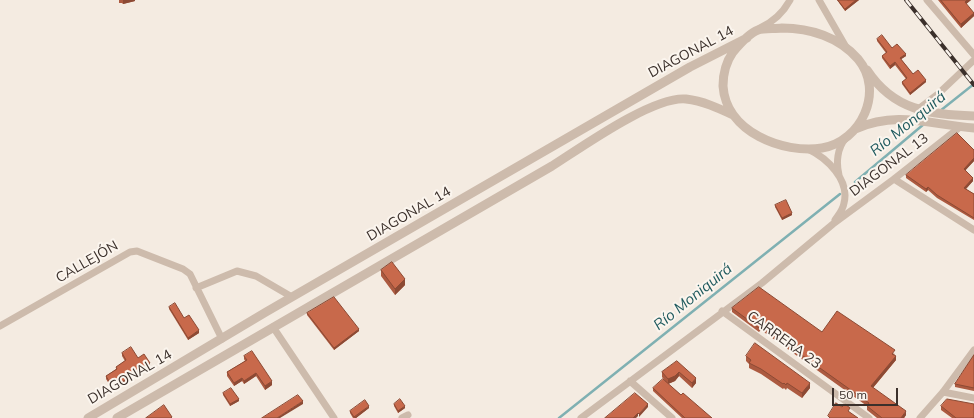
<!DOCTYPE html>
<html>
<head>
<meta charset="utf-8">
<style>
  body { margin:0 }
  #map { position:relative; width:974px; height:418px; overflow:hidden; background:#f4ebe1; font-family:Mulish,sans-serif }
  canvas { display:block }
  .scale { position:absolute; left:832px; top:388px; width:66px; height:18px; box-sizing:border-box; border:2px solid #3b302b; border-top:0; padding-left:5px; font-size:12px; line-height:14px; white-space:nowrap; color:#3b302b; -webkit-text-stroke:3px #fbf5ee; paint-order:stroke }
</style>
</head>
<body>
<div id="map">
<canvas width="974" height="418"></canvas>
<div class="scale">50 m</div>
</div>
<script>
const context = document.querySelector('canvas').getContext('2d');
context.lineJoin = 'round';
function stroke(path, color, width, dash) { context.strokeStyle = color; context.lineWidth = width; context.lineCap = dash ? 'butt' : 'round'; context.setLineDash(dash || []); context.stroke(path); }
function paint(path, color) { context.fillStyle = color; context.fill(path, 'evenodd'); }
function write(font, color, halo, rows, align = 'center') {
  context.font = font + ' Mulish,sans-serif'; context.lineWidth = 4; context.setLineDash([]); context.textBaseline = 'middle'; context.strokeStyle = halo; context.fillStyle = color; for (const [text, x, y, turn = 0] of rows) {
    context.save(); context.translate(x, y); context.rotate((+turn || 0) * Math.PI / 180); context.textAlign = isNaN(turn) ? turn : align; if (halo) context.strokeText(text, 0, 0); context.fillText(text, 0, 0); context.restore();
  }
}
stroke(new Path2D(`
  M940 111 974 84
  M855 182 924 124
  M559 418 840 194`), '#7fb0b2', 2.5);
stroke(new Path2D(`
  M819 0 846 47
  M927 0 974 55
  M760 28C773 22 783 13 790 0
  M917 110 938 94 974 60
  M808 149C827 158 850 180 844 203 843 210 839 214 835 220
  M839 175C836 163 837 148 846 138
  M894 179 974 230
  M196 288 237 271 256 276 292 297
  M722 311 869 418
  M0 326 130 252 137 251 183 269 190 274 222 339
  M273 327 334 418
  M630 381 672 418
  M943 392 974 398
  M402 418 408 415
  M581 418 762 283 833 224 894 179 960 127
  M920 418 943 392 974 350`), '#cdbbac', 7);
stroke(new Path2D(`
  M782 28C810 28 839 37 858 59 885 91 861 142 822 148 783 154 726 132 723 86 723 74 726 62 733 52 738 46 750 33 758 30 763 28 775 29 782 28Z
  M867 70C894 111 929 114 974 116
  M855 129C899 110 930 125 974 128
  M88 418 266 312 690 67 747 38
  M117 418 552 166C582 147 653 96 686 99 703 101 718 108 733 115`), '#cdbbac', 9);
const rail = new Path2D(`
  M906 0 974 85`);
stroke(rail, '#3b302b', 4);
stroke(rail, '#fbf5ee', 2.5, [8]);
paint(new Path2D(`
  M119 0H135V1L123 4 122 3H119Z
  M837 0H859L845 11Z
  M938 0H971L966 4 974 16 961 28Z
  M877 39 906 56 901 59 913 74 926 82 910 95 902 84V82L906 79 895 65 890 69 882 58V56L886 53 877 41Z
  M974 150V161L965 170 973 181 966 189 974 194V220L937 198 928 190 926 192 906 178V175Z
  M775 205 792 215 782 220 775 207Z
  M381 270 405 285 395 295 381 276Z
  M169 307 199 333 188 340 169 309Z
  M732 308 822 332 895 354 894 355 896 360 873 388 906 415 904 418H877L867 410V406L761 330 759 332 732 312Z
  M307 313 359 331 334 350 307 315Z
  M122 353 138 358 150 365 113 390 106 379V376L116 369V367L125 361 122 356Z
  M974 355V391L955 387V384Z
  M244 356 272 385 265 390 256 376 244 384 242 381 234 386 227 376V372L245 361 244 359Z
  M746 356 810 388 802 398 787 388 786 390 784 388 783 389 761 374 749 368V364L746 361Z
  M677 361 696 383 692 388 679 376 675 381 668 384 681 395 712 418H682L653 391V388L665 381 662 377V372Z
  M223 393 239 401 230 406 223 395Z
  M394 404 405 408 398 413 394 406Z
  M941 406 974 418H952L941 410Z
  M369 408 356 418H353L350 413V411Z`), '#ac5a40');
paint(new Path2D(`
  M123 0H135V1L123 4Z
  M856 0H859L845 11V9Z
  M967 0H971L965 5V2Z
  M974 13V16L961 28V24Z
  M906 54V56L900 60V58Z
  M895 62V65L890 69V66Z
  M926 80V82L910 95V93Z
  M974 158V161L964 172V169Z
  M973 178V181L964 191V188Z
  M928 187V190L926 192V189Z
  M792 213V215L782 220V218Z
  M405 279V285L395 295V289Z
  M359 329V331L334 350V348Z
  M199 330V333L188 340V338Z
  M896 356V360L871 390V386Z
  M150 363V365L113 390V388Z
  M679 372V376L675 381 668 384V379Z
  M256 373V376L244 384V381Z
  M242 378V381L234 386V383Z
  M696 378V383L692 388V383Z
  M272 381V385L265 390V386Z
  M810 383V388L802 398V393Z
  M239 399V401L230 406V404Z
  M303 401V404L280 418H277Z
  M648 404V407L639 417V414Z
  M369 406V408L356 418H354Z
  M405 406V408L398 413V411Z
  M906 411V415L904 418H901Z
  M638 413V416L636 418H633Z`), '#8c4a34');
const building = new Path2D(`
  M838 0H856L845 9Z
  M941 0H967L965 2 974 13 961 24Z
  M882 35 892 48 897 44 906 54 900 58 913 74 918 70 926 80 910 93 902 82 907 78 895 62 890 66 882 56 887 52 877 39Z
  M957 133 974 150V158L964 169 973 178 964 188 974 194V218L937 195 928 187 926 189 906 175Z
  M786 200 792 213 782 218 775 205Z
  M392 262 405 279 395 289 381 270Z
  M759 287 822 332 837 311 895 350 892 354 896 356 871 386 906 411 901 418H882L867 406 869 403 761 326 759 328 732 308Z
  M334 297 359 329 334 348 307 313Z
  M175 303 184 318 189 315 199 330 188 338 169 307Z
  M755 343 810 383 802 393 787 383 786 385 784 383 783 384 761 369 749 363 751 360 746 356Z
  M131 347 138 358 144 354 150 363 113 388 106 376 117 369 116 367 126 360 122 353Z
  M252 351 272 381 265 386 256 373 244 381 242 378 234 383 227 372 247 360 244 356Z
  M974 355V388L955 384Z
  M677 361 696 378 692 383 679 372 675 376 668 379 662 372Z
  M663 379 681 395 683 393 712 418H685L653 388Z
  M231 388 239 399 230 404 223 393Z
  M635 393 648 404 639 414 638 413 633 418H605Z
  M298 395 303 401 277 418H262Z
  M400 399 405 406 398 411 394 404Z
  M947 399 974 404V418H956L941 406Z
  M365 400 369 406 354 417 350 411Z
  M836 403 842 407 845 404 850 408 848 411 858 418H830L828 416Z
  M164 405 172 417 171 418H146Z`);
paint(building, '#c8694b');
stroke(building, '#8c4a34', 1);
write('14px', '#3b302b', '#fbf5ee', [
  ["DIAGONAL 14",691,52,-28],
  ["DIAGONAL 13",889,165,-37],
  ["DIAGONAL 14",409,214,-30],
  ["CALLEJÓN",87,262,-30],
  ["CARRERA 23",784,340,36],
  ["DIAGONAL 14",130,377,-30]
]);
write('italic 15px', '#1f5a5e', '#fbf5ee', [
  ["Río Monquirá",908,124,-39],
  ["Río Moniquirá",693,297,-39]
]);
</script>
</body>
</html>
